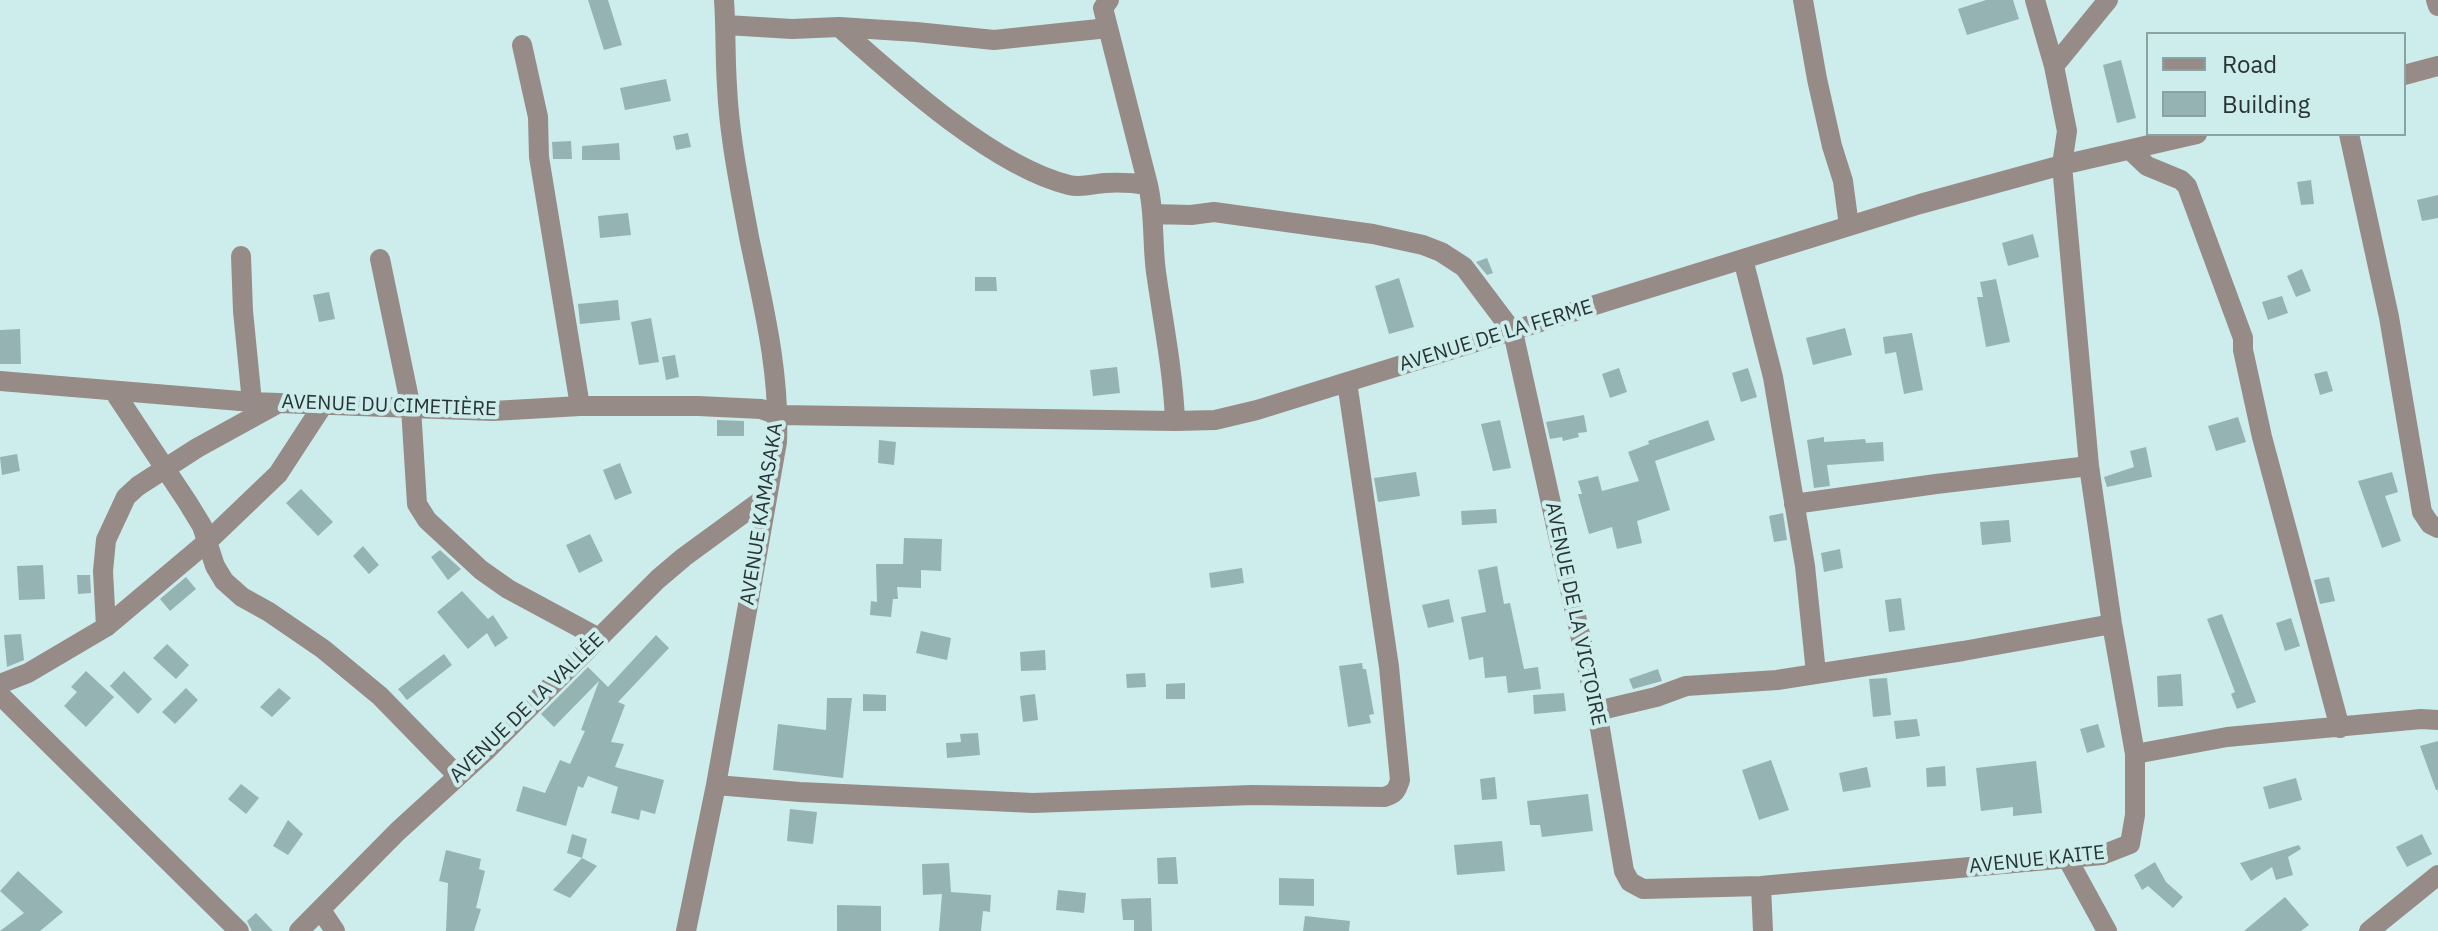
<!DOCTYPE html>
<html>
<head>
<meta charset="utf-8">
<style>
  body { margin:0 }
  #map { position:relative; width:2438px; height:931px; overflow:hidden; background:#cdecec; font-family:"IBM Plex Sans",sans-serif }
  canvas { display:block }
  .legend { position:absolute; left:2146px; top:32px; width:260px; height:104px; box-sizing:border-box; background:#cdecec; border:2px solid #8ba2a2; margin:0; padding:10px 14px; list-style:none; font-size:24px; color:#283434 }
  .legend li { display:flex; align-items:center; gap:16px; height:40px }
  .legend b { width:40px; border:2px solid #8ba2a2 }
</style>
</head>
<body>
<div id="map">
<canvas width="2438" height="931"></canvas>
<ul class="legend">
<li><b style="height:10px;background:#968b86"></b>Road</li>
<li><b style="height:22px;background:#96b3b3"></b>Building</li>
</ul>
</div>
<script>
const context = document.querySelector('canvas').getContext('2d');
context.lineJoin = 'round';
function paint(path, color) { context.fillStyle = color; context.fill(path, 'evenodd'); }
function stroke(path, color, width, dash) { context.strokeStyle = color; context.lineWidth = width; context.lineCap = dash ? 'butt' : 'round'; context.setLineDash(dash || []); context.stroke(path); }
function write(font, color, halo, rows, align = 'center') {
  context.font = font + ' "IBM Plex Sans",sans-serif'; context.lineWidth = 8; context.setLineDash([]); context.textBaseline = 'middle'; context.strokeStyle = halo; context.fillStyle = color; for (const [text, x, y, turn = 0] of rows) {
    context.save(); context.translate(x, y); context.rotate((+turn || 0) * Math.PI / 180); context.textAlign = isNaN(turn) ? turn : align; if (halo) context.strokeText(text, 0, 0); context.fillText(text, 0, 0); context.restore();
  }
}
paint(new Path2D(`
  M588 0H608L622 45 604 50Z
  M1986 0H2013L2019 19 1967 35 1958 9Z
  M2121 60 2136 118 2117 123 2103 65Z
  M666 79 671 101 625 110 620 88Z
  M688 133 691 147 676 150 673 136Z
  M571 141 572 159H553L552 142Z
  M619 143 620 160H582V146Z
  M2311 180 2314 204 2301 205 2297 182Z
  M2438 195V218L2422 221 2417 200Z
  M628 213 631 235 600 238 598 216Z
  M2033 234 2039 257 2008 266 2002 243Z
  M1487 258 1493 273 1487 275 1476 262Z
  M2302 269 2311 291 2296 297 2287 276Z
  M975 277H996L997 291H975Z
  M1399 278 1414 327 1389 334 1375 286Z
  M1996 279 2010 342 1986 347 1977 297H1983L1980 282Z
  M329 292 335 319 319 322 313 295Z
  M2282 296 2288 313 2268 320 2262 302Z
  M618 300 620 320 580 324 578 304Z
  M651 318 659 362 639 365 631 322Z
  M1845 328 1852 355 1813 365 1806 338Z
  M20 329 21 364H0V330Z
  M1912 333 1923 390 1904 394 1896 352 1885 354 1883 337Z
  M675 355 679 377 666 380 662 357Z
  M1117 367 1120 393 1093 396 1090 370Z
  M1619 368 1627 392 1610 398 1602 374Z
  M1748 368 1757 397 1741 402 1732 373Z
  M2327 371 2333 391 2320 395 2314 374Z
  M1584 415 1587 432 1578 433 1579 437 1563 441 1562 437 1550 439 1546 422Z
  M2238 417 2246 442 2216 451 2208 426Z
  M717 420 744 421V436H717Z
  M1500 420 1511 468 1493 471 1481 424Z
  M1708 420 1715 440 1655 461 1670 510 1637 521 1642 543 1617 549 1612 527 1589 534 1578 494H1582L1578 481 1598 476 1602 491 1639 481 1628 452 1649 444 1648 441Z
  M1824 437V442L1865 439 1866 443 1883 442 1884 461 1827 465 1830 486 1814 488 1807 440Z
  M879 440 896 442 894 465 878 463Z
  M2146 447 2152 477 2107 487 2104 477 2134 467 2130 451Z
  M17 454 20 471 2 475 0 457Z
  M620 463 632 493 615 500 603 470Z
  M1416 472 1420 496 1378 502 1374 478Z
  M2392 472 2398 492 2385 496 2401 541 2382 548 2358 481Z
  M301 489 333 522 318 536 286 503Z
  M1496 509 1497 523 1462 525 1461 511Z
  M1783 513 1787 540 1774 542 1769 516Z
  M2009 520 2011 542 1982 545 1980 522Z
  M590 534 603 561 579 573 566 545Z
  M904 538 942 539 941 571 921 570V588L897 587 898 599H893L891 617 870 615 871 601 877 602 876 564H903Z
  M363 546 379 565 369 574 353 556Z
  M1840 549 1843 568 1824 572 1821 553Z
  M440 550 461 569 448 580 431 557Z
  M43 565 45 599 19 600 17 566Z
  M1497 566 1504 604 1510 603 1524 669 1538 667 1541 689 1508 693 1506 676 1485 678 1483 657 1469 660 1461 617 1486 612 1478 570Z
  M1242 568 1244 583 1211 588 1209 573Z
  M77 575H90L91 593 78 594Z
  M186 577 196 589 170 611 160 599Z
  M2329 577 2335 601 2320 604 2314 580Z
  M462 591 488 619 493 615 508 638 495 647 487 633 468 649 437 612Z
  M1901 598 1905 630 1889 632 1885 600Z
  M1449 599 1454 622 1428 628 1422 605Z
  M2222 614 2256 702 2237 709 2231 694 2235 692 2207 619Z
  M2291 618 2300 646 2285 651 2276 623Z
  M921 631 951 638 947 660 916 653Z
  M21 634 24 660 7 667 4 635Z
  M656 635 669 648 618 702 625 705 611 742 624 744 615 767 664 780 655 814 641 810 639 820 611 813 618 787 588 776 583 788 578 786 566 826 516 811 523 786 545 793 560 760 570 764 585 731 581 730 599 681 554 727 541 714 588 667 608 687Z
  M167 644 189 665 176 679 153 658Z
  M1045 650 1046 670 1021 671 1020 652Z
  M444 654 452 665 407 700 398 689Z
  M1362 663 1363 669H1366L1374 714 1369 715 1371 723 1348 727 1339 666Z
  M1658 669 1662 681 1633 689 1629 679Z
  M86 671 114 697 86 727 64 706 77 692 71 687Z
  M124 671 152 699 138 714 110 686Z
  M1145 673 1146 687 1127 688 1126 674Z
  M2181 674 2183 706 2158 707 2157 676Z
  M1887 678 1891 715 1873 717 1869 679Z
  M1185 683V699H1166V684Z
  M186 688 198 700 175 724 162 712Z
  M279 688 291 698 272 717 260 707Z
  M1564 693 1566 711 1534 714 1533 695Z
  M863 694 886 695V711H863Z
  M1035 694 1038 720 1023 722 1020 696Z
  M827 698H852L843 778 773 770 778 724 826 730Z
  M1917 719 1920 736 1896 739 1894 721Z
  M2098 724 2105 747 2087 753 2080 729Z
  M978 733 980 755 947 758 946 743 961 742 960 734Z
  M2438 741V790H2436L2420 746Z
  M1771 760 1789 810 1759 820 1742 770Z
  M2036 761 2042 813 2013 816V807L1981 811 1976 768Z
  M1945 766 1946 786 1927 787 1926 768Z
  M1867 767 1871 787 1843 792 1839 773Z
  M1495 777 1497 799 1482 800 1480 779Z
  M2296 778 2302 800 2269 809 2263 787Z
  M241 784 259 798 246 814 228 799Z
  M1588 794 1593 831 1542 837 1540 825H1530L1527 801Z
  M790 809 817 812 813 844 787 841Z
  M288 820 303 834 288 855 273 846Z
  M572 834 587 839 582 858 567 853Z
  M2422 834 2432 854 2407 867 2396 847Z
  M1502 841 1505 871 1457 875 1454 845Z
  M2299 845 2301 849 2288 857 2293 875 2276 880 2272 867 2251 881 2240 863Z
  M446 850 481 859 479 869 485 871 476 908 481 909 474 931H446L448 883 439 881Z
  M1176 857 1178 884H1158L1157 858Z
  M582 858 597 866 570 898 553 890Z
  M2155 862 2166 882 2183 897 2173 908 2148 886 2142 890 2134 875Z
  M949 863 951 892 991 895 990 912 983 911 981 931H939L942 894 923 895 922 864Z
  M18 871 63 912 40 931H0L24 913 0 891Z
  M1279 878 1314 879V906L1279 905Z
  M1058 890 1086 893 1084 913 1056 910Z
  M2285 897 2309 925 2301 931H2244Z
  M1151 898 1152 931H1134V920H1123L1121 899Z
  M837 905 881 906V931H837Z
  M256 913 273 931H252L247 921Z
  M1305 916 1350 921 1349 931H1303Z`), '#96b3b3');
stroke(new Path2D(`
  M1109 0 1103 8 1148 185
  M1803 0 1817 79 1832 146 1843 181 1849 226
  M2035 0 2054 66
  M2436 0 2438 6
  M726 25 792 29 839 27C897 79 994 167 1069 185 1081 188 1093 184 1105 183 1120 182 1134 183 1148 185 1155 214 1152 243 1156 272 1163 322 1173 370 1175 421
  M839 27 916 32 994 40 1108 28
  M522 45 538 117 539 157 580 406
  M2404 75 2438 66
  M2349 134 2389 317 2422 512 2430 524 2438 528
  M2130 150 2147 166 2181 180 2187 186 2243 338V350L2262 437 2340 728
  M1153 214 1191 215 1214 212 1373 234 1423 245 1441 252 1464 267 1513 332 1597 711 1624 871 1630 882 1643 889 1761 886 2102 855 2130 844 2135 815V754L2112 624 2089 466 2062 165 2067 131 2054 66 2108 0
  M241 256 243 311 252 402
  M380 259 411 408 417 504 427 520 481 570 508 589 599 638
  M1743 259 1773 377 1805 566 1816 673
  M0 381 252 402 493 411 580 406H698L761 409 778 415 1175 421 1215 420 1257 410 1920 204 2062 165 2197 134
  M115 393 188 503 202 526 215 566 224 581 242 597 269 612 323 649 380 696 458 776
  M1794 504 1936 484 2089 466
  M106 627 103 571 106 540 126 497 138 486 197 448 277 404
  M0 684 28 673 106 627 207 542 278 474 323 405
  M0 695 239 931
  M1597 711 1656 697 1686 686 1777 680 1963 651 2112 624
  M2135 754 2227 737 2421 719 2438 720
  M716 785 800 792 1033 803 1252 795 1384 797C1395 794 1397 790 1400 780L1389 667 1347 382
  M2067 858 2107 931
  M1761 886 1763 931
  M321 910 335 931
  M299 931 398 831 488 749 658 579 684 557 766 497
  M686 931 716 785 777 442C780 371 763 305 749 237 740 188 729 135 727 86 725 57 726 28 724 0
  M2369 931 2438 875`), '#968b86', 20);
write('20px', '#283434', '#cdecec', [
  ["AVENUE DE LA FERME",1496,336,-17],
  ["AVENUE DU CIMETIÈRE",389,406,2],
  ["AVENUE KAMASAKA",762,514,-81],
  ["AVENUE DE LA VICTOIRE",1575,614,78],
  ["AVENUE DE LA VALLÉE",527,708,-44],
  ["AVENUE KAITE",2037,860,-6]
]);
</script>
</body>
</html>
